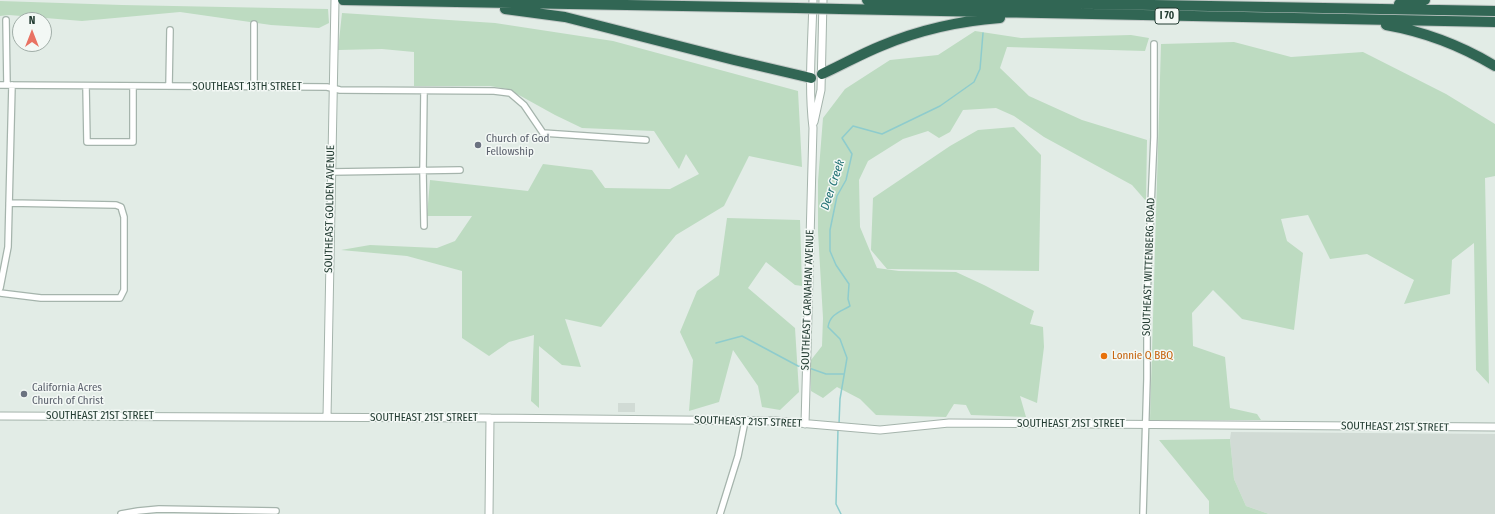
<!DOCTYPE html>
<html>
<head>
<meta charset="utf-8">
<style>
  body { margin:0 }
  #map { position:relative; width:1495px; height:514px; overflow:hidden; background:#e2ece6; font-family:"Fira Sans Condensed",sans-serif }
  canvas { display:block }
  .north { position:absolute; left:12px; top:12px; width:40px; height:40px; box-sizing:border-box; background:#f3f8f5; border:1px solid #a0ada7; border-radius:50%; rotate:0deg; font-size:11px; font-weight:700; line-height:16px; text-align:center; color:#233c32 }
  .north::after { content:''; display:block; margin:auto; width:14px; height:18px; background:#e97263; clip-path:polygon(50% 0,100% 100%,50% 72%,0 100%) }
</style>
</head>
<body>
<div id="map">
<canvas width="1495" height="514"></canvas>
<div class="north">N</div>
</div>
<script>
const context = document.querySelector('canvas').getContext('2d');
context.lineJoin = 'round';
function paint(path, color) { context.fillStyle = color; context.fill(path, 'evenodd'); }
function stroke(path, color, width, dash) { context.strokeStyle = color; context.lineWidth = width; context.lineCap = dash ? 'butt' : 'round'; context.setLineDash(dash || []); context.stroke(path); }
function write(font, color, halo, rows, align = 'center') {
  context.font = font + ' "Fira Sans Condensed",sans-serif'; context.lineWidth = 3; context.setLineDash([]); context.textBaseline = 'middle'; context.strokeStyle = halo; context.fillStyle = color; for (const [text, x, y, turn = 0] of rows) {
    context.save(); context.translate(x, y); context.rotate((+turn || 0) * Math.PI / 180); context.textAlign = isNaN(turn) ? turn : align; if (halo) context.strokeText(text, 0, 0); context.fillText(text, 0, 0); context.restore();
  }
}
paint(new Path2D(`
  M618 403H635V412H618Z
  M1231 432 1495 434V514H1269L1246 506 1234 479 1230 439Z`), '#d1dbd5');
paint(new Path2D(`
  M0 1 122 5 328 9 329 23 319 28 271 25 180 12 82 21 9 15 0 16Z
  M342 13 495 23 613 41 798 91 802 167 749 156 724 206 676 235 601 327 565 319 581 367 562 365 539 346V408L531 401 534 335 509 342 489 356 462 338V271L407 256 341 250 370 245 437 248 455 241 472 216H427L430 180 528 191 543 164 592 170 605 188 670 189 699 174 686 154 679 169 654 131 582 128 555 115 508 89 490 86H414V52L382 49 338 50Z
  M975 31 1021 38 1131 35 1149 38 1145 51 1007 47 1000 68 1029 96 1082 120 1147 140 1146 201 1132 185 1044 137 1014 116 996 108 963 110 950 132 939 138 928 131 903 139 868 161 859 180 860 227 877 268 899 271 956 272 984 285 1034 311 1030 324 1043 327 1044 347 1037 403 1020 396 1026 417 971 415 966 405 954 404 946 417 876 415 860 399 837 387 823 398 811 391V360L822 346 823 318 818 232V181L823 118 845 89 890 60 938 55Z
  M1234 42 1291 57 1363 52 1446 94 1495 124V176L1485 178 1489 384 1476 370 1474 243 1452 260 1450 294 1404 304 1414 280 1367 254 1330 259 1308 215 1281 219 1287 241 1303 253 1294 330 1242 319 1213 290 1192 313 1193 346 1225 357 1230 408 1257 414 1261 420H1150L1161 44Z
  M1014 127 1041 155 1039 271 887 269 871 250 873 198 950 146 978 130Z
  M727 218 800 220 802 286 795 285 766 262 748 288 795 328 799 392 780 410 762 407 758 386 733 350 719 402 689 411 693 360 680 332 697 291 719 275Z
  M1230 439 1234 479 1246 506 1269 514H1209V501L1159 440Z`), '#bddbc1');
stroke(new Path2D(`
  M716 343 742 336 798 366 803 367
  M809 368 826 374H844
  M839 424 840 399 847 358 840 339 828 327C830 314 840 312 850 306L848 299 849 284 836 265 830 251V230L837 196 846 180 852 154 842 138 853 126 882 134 940 106 974 82 980 69 983 33
  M838 429 836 504 841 514`), '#8ecccd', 1.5);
const minor = new Path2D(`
  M6 20 7 85
  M0 85 327 87 340 90 494 91 510 93 524 105 543 133 646 140
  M86 86 87 142H133V86
  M169 86 170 30
  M254 87V24
  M331 172 460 170
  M424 226 423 171 424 91
  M0 288 8 247 12 85
  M0 293 41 298H120L124 290V217L121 207 116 205 9 203
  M121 514 138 511 159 509 276 511
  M720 514 738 456 745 421
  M1143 514 1147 379V298L1154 137V44`);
const tertiary = new Path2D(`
  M814 122 821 90 823 0
  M0 416 490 418 775 421 880 430 949 423 1495 427
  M327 417 335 0
  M805 424 813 128C808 86 812 43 813 0
  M489 514 490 418`);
const motorway = new Path2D(`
  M343 0 796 8
  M867 0 1495 11
  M1399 4 1425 0
  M505 9 565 17 734 60 811 78
  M840 9 1495 22
  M1386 25C1426 32 1460 45 1495 66
  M822 74C842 65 861 54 881 46 919 30 959 21 1000 18`);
stroke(minor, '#a5b4ac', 8);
stroke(tertiary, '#a5b4ac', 9);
stroke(motorway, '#c1c8c6', 12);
stroke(minor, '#fff', 5.5);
stroke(tertiary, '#fff', 7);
stroke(motorway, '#316654', 10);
const motorwayBridge = new Path2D(`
  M796 8 840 9`);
stroke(motorwayBridge, '#c1c8c6', 12, []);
stroke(motorwayBridge, '#316654', 10);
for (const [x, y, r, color] of [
  [478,145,4,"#6b7280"],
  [1104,356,4,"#e8710a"],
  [24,394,4,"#6b7280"]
]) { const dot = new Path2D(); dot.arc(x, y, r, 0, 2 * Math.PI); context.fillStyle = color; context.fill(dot); stroke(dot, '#f3f8f5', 1.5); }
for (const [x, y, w] of [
  [1167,16,24]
]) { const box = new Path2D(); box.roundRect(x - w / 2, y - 8, w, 16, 3); context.fillStyle = '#f3f8f5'; context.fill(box); stroke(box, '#233c32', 1); }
write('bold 10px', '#233c32', null, [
  ["I 70",1167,16]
]);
write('11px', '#233c32', '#f3f8f5', [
  ["SOUTHEAST 13TH STREET",247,87],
  ["SOUTHEAST GOLDEN AVENUE",330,209,-89],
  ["SOUTHEAST WITTENBERG ROAD",1149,267,-88],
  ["SOUTHEAST CARNAHAN AVENUE",808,300,-88],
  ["SOUTHEAST 21ST STREET",100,416],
  ["SOUTHEAST 21ST STREET",424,418],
  ["SOUTHEAST 21ST STREET",748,422,2],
  ["SOUTHEAST 21ST STREET",1071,424],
  ["SOUTHEAST 21ST STREET",1395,427,1]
]);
write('11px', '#5b616d', '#f3f8f5', [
  ["Church of God",486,139],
  ["Fellowship",486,152],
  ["California Acres",32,388],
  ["Church of Christ",32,401]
], 'left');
write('11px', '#c56008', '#f3f8f5', [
  ["Lonnie Q BBQ",1112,356]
], 'left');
write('italic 12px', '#217174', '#f3f8f5', [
  ["Deer Creek",833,185,-72]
]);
</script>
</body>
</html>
